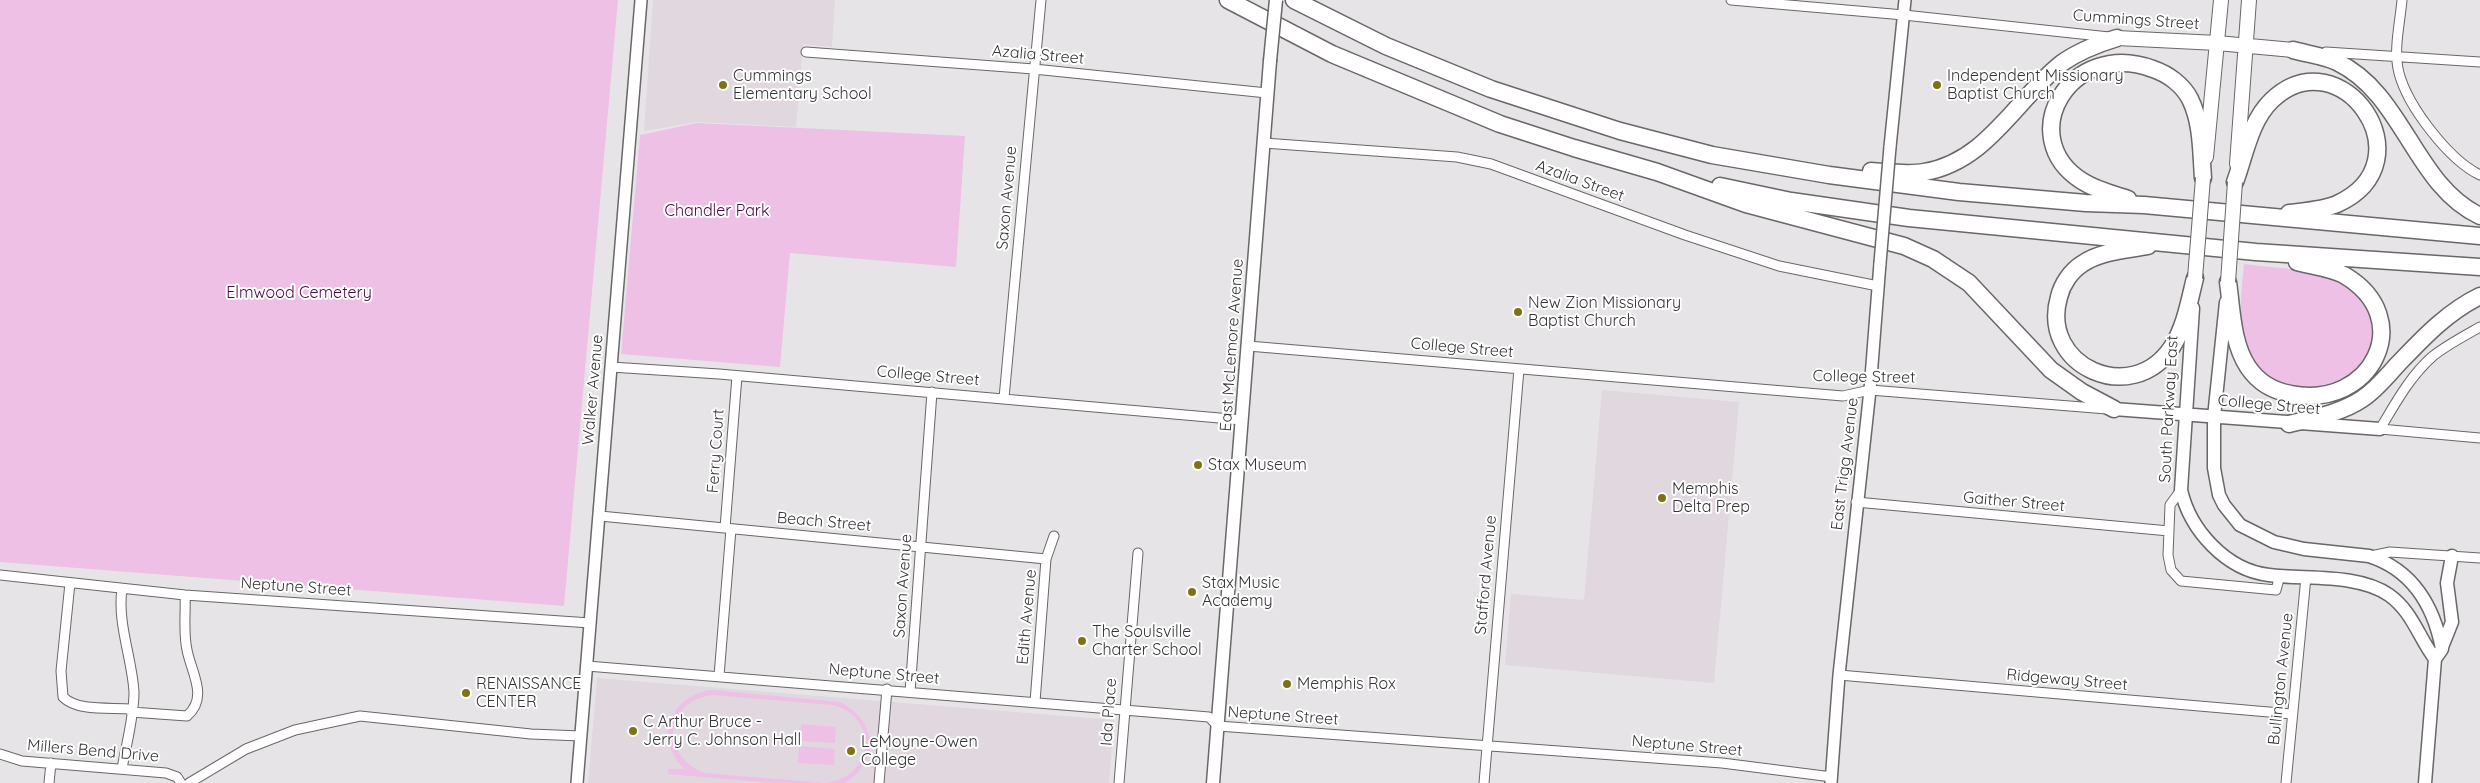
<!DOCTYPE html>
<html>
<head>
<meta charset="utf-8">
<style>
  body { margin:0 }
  canvas { display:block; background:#e7e4e7 }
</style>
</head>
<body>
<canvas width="2480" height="783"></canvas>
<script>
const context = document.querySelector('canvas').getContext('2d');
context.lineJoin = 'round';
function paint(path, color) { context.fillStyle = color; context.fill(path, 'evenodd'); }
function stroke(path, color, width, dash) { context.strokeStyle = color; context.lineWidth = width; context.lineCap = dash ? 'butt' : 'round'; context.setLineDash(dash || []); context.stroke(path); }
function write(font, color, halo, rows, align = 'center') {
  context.font = font + ' Quicksand,sans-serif'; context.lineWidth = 4; context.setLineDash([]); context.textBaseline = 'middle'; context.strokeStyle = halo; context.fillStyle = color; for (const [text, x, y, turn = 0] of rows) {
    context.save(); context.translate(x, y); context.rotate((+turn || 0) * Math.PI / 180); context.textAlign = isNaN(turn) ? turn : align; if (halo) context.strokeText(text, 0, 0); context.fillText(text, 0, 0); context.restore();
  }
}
paint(new Path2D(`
  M653 0H835L832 47 803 44 796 127 697 122 644 131Z
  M1602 390 1739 402 1714 683 1505 665 1511 594 1584 600Z
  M597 678 1114 720 1109 783H588Z`), '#e1d7df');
paint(new Path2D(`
  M0 0H618L564 606 0 562Z
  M697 123 965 136 956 267 790 253 780 367 621 354 640 135Z
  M2244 264C2276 269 2317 267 2344 284 2370 300 2380 332 2366 359 2364 363 2362 369 2358 372 2351 378 2334 388 2325 390 2320 390 2314 389 2310 389 2286 387 2260 382 2250 357 2237 328 2241 294 2244 264Z
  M713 690 840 702C877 721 881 760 845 783H773L668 774V769H684C680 764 676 760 673 754 657 723 682 692 713 690ZM713 695 832 705C881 716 874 780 823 783L704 773C659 754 664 701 713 695Z
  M801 724 836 727 835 743 799 741Z
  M799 746 835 749 834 765 798 763Z`), '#eec0e6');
const minor = new Path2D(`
  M1731 0 1904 15 2109 37
  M2402 0C2400 23 2393 51 2399 73 2408 107 2449 160 2480 175
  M806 52 1034 69 1267 93
  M2326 52 2480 62
  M1264 143 1457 157 1491 164 1685 235 1779 266 1878 286
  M2480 327C2464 336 2447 345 2433 356 2410 376 2395 404 2380 429L2480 438
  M1248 346 1843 396 1870 390 2107 409
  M611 367 719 374 1242 420
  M1004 398 1041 0
  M2181 490 2170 505 2168 555 2171 570 2181 581 2276 590 2280 575
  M1856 502 2169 531
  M600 516 1046 559
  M725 528 737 376
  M2371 556 2390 552 2480 558
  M0 575 185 595 590 623
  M70 583 61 671 63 697C78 712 111 707 132 709
  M122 589C117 623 132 658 134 692 134 717 126 745 122 769
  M587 666 1209 717 1218 726 1722 763 1832 777
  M1839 675 2292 714
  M719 676 731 529
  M910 692 932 392
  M1035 702 1046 559 1054 536
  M131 712 187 716C209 697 191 672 187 650 183 632 186 613 185 595
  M0 754 22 761 166 773 177 777 181 783
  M49 783 51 763
  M189 783 246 749 295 730 360 716 531 734 581 736
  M879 783 887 689
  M1119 783 1138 553
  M1484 783 1519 369
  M2286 783 2306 577`);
const tertiary = new Path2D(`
  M1890 147 1905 0
  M577 783 641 0
  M1831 783 1839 675 1870 390 1880 263`);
const secondary = new Path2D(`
  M2226 302 2214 417V468L2219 495 2224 505 2240 525 2274 542 2304 549 2369 556C2413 570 2434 607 2442 649L2435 659 2425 783
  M2193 308 2181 490C2190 530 2226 570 2269 575 2305 580 2357 573 2389 595 2412 611 2419 638 2435 659
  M2114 409 2380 429
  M2442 647 2452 622 2447 583 2452 556
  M1213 783 1270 61`);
const primary = new Path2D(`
  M2117 38 2217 43 2293 50
  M2206 157 2221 0
  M2237 164 2249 0`);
const motorway = new Path2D(`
  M1228 0 1332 54 1500 124 1574 148 1657 172 1746 204 1904 246 1933 259 1969 283 2051 370 2082 392 2114 409
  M1294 0 1386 46 1491 89 1620 131 1712 155 1829 175 1959 192 2086 203 2144 205 2480 236
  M2293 50C2307 54 2324 56 2337 62 2404 94 2414 185 2480 216
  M1871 171C1889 172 1907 175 1924 172 1987 162 2016 99 2062 63 2079 51 2097 44 2117 38
  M2235 182C2245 155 2250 121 2272 100 2340 35 2431 161 2337 204 2323 210 2304 211 2289 213
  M1720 186 1791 201 1909 218 2256 252 2480 267
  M2128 199C2113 194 2096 190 2082 181 2013 137 2070 38 2153 69 2168 74 2183 85 2190 99 2202 123 2201 152 2203 178
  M2148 246C2126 250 2101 251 2082 264 2071 271 2062 284 2059 297 2039 366 2132 408 2172 347 2185 327 2189 302 2195 278
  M2228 282C2232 310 2232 343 2248 367 2258 382 2273 391 2291 394 2372 410 2418 318 2344 275 2331 268 2312 266 2297 262
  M2289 424C2314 418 2341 413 2362 399 2376 390 2386 377 2398 364 2423 338 2447 312 2480 296`);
stroke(minor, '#6a6669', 11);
stroke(tertiary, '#6a6669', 14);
stroke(secondary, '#6a6669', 15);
stroke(primary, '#6a6669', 16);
stroke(motorway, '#6a6669', 19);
stroke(minor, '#fff', 9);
stroke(tertiary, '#fff', 11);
stroke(secondary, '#fff', 12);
stroke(primary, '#fff', 14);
stroke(motorway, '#fff', 16);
const tertiaryBridge = new Path2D(`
  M1880 263 1890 147`);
const secondaryBridge = new Path2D(`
  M1270 61 1276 0`);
const primaryBridge = new Path2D(`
  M2195 278 2203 178
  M2228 282 2235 182`);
stroke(tertiaryBridge, '#6a6669', 14, []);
stroke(secondaryBridge, '#6a6669', 15, []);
stroke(primaryBridge, '#6a6669', 16, []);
stroke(tertiaryBridge, '#fff', 11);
stroke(secondaryBridge, '#fff', 12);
stroke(primaryBridge, '#fff', 14);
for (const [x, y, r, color] of [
  [723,85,5,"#7e7314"],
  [1937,85,5,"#7e7314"],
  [1518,312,5,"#7e7314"],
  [1198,465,5,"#7e7314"],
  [1662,498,5,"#7e7314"],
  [1192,592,5,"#7e7314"],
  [1082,641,5,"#7e7314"],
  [1287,684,5,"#7e7314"],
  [466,693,5,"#7e7314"],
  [633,731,5,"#7e7314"],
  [851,751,5,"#7e7314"]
]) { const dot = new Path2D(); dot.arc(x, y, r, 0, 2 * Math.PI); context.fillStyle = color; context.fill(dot); stroke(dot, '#fff', 2); }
write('16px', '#363536', '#fff', [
  ["Cummings Street",2136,20,4],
  ["Azalia Street",1038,55,5],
  ["Azalia Street",1580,181,20],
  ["Saxon Avenue",1007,198,-85],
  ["East McLemore Avenue",1232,345,-86],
  ["College Street",1462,348,5],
  ["College Street",928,376,5],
  ["College Street",1864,377,1],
  ["Walker Avenue",593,390,-85],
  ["College Street",2269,405,5],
  ["South Parkway East",2169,409,-87],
  ["Ferry Court",716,451,-86],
  ["East Trigg Avenue",1845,464,-83],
  ["Gaither Street",2014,502,5],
  ["Beach Street",824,522,5],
  ["Stafford Avenue",1486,575,-85],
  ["Saxon Avenue",903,586,-86],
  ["Neptune Street",296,587,4],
  ["Edith Avenue",1027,617,-85],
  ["Neptune Street",884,674,5],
  ["Bullington Avenue",2281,679,-84],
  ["Ridgeway Street",2067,680,5],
  ["Ida Place",1109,712,-86],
  ["Neptune Street",1283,716,4],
  ["Neptune Street",1687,746,5],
  ["Millers Bend Drive",93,751,5]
]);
write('16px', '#363536', '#fff', [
  ["Cummings",733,76],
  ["Elementary School",733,94],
  ["Independent Missionary",1947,76],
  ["Baptist Church",1947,94],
  ["New Zion Missionary",1528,303],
  ["Baptist Church",1528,321],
  ["Stax Museum",1208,465],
  ["Memphis",1672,489],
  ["Delta Prep",1672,507],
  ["Stax Music",1202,583],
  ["Academy",1202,601],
  ["The Soulsville",1092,632],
  ["Charter School",1092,650],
  ["RENAISSANCE",476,684],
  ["CENTER",476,702],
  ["Memphis Rox",1297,684],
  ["C Arthur Bruce -",643,722],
  ["Jerry C. Johnson Hall",643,740],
  ["LeMoyne-Owen",861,742],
  ["College",861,760]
], 'left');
write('16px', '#4b0745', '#fff', [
  ["Chandler Park",717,211],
  ["Elmwood Cemetery",299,293]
]);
</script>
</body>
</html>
